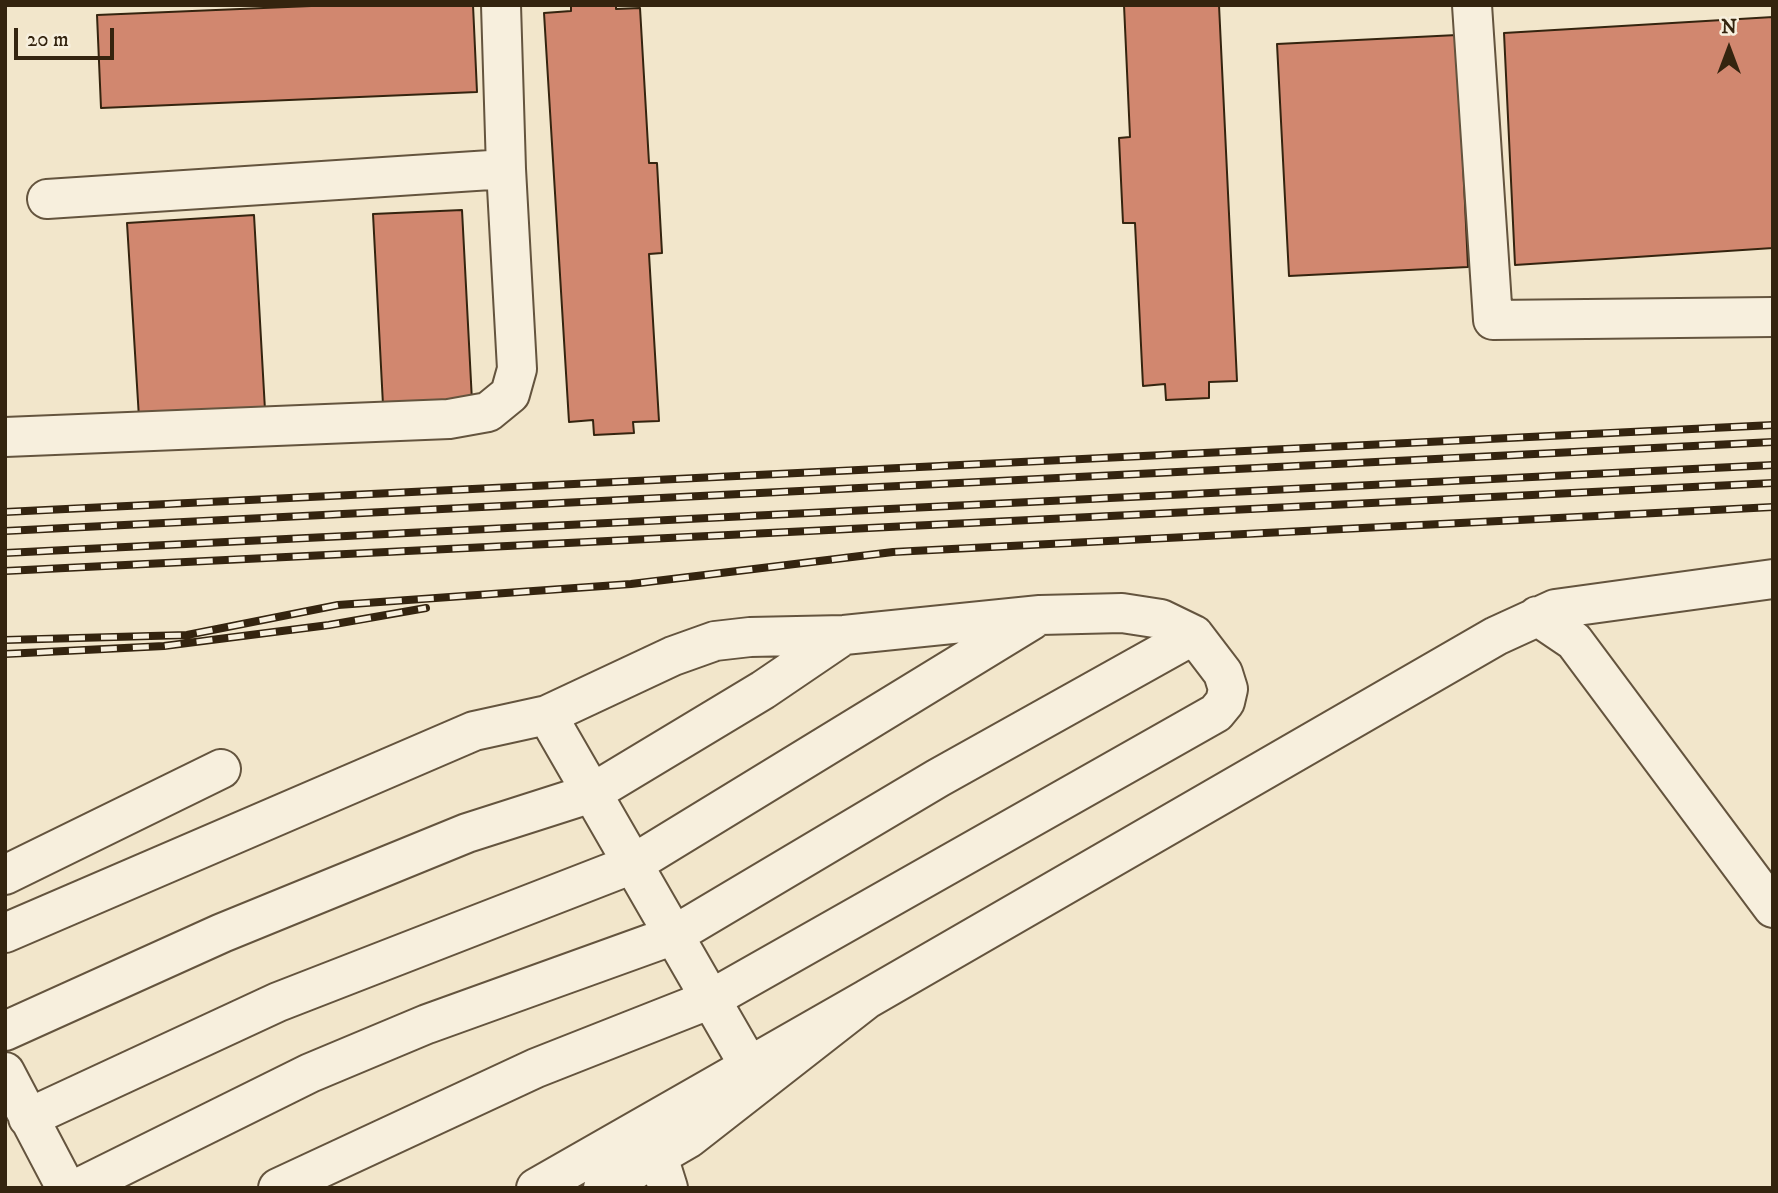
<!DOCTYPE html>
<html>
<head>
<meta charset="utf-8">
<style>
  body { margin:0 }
  #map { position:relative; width:1778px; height:1193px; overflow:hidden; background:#f2e6cb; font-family:"IM FELL DW Pica",serif }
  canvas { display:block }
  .frame { position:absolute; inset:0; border:7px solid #34240f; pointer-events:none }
  .north { position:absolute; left:1694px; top:14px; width:70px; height:70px; -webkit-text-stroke:5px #f7efdd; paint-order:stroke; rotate:0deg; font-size:19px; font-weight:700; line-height:28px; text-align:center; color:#34240f }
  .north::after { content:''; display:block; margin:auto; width:24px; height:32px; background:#34240f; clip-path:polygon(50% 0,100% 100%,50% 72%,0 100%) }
  .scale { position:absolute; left:14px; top:28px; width:100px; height:32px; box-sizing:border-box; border:4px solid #34240f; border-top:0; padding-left:9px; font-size:21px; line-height:24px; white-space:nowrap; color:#34240f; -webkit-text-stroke:5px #f7efdd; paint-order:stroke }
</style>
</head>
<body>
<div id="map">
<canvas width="1778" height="1193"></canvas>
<div class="frame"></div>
<div class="north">N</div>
<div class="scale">20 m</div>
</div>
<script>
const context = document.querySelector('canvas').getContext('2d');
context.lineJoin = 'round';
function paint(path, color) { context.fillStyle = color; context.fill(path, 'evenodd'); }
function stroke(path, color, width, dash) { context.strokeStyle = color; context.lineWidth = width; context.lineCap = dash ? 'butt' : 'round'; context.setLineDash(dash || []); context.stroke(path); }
const building = new Path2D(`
  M335 5H473L477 92 101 108 97 15Z
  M571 5H616V9L640 8 649 163H657L662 253 649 254 659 421 633 422 634 433 594 435 593 420 569 422 544 13 571 11Z
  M1124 5H1219L1237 381 1209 382V398L1166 400 1165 384 1143 386 1135 223H1123L1119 138 1130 137Z
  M1773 17V248L1515 265 1504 33Z
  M1457 35 1468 267 1289 276 1277 44Z
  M462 210 472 401 383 405 373 214Z
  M254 215 265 410 139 418 127 223Z`);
paint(building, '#d1876f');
stroke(building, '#34240f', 2);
const minor = new Path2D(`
  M1472 5 1493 320 1773 317
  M47 199 506 169
  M5 437 449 419 488 412 510 394 517 369 506 169 501 5
  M1537 616 1574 641 1773 908
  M547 715 759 1083
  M5 875 221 769
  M5 933 474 731 547 715 673 656 715 641 750 637 844 635 1040 615 1122 613 1161 619 1194 635 1223 673 1228 689 1225 702 1216 713 711 999 536 1068 278 1188
  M867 999 1496 636 1555 609 1773 579
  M5 1031 222 933 467 833 592 793 763 690 844 635
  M5 1072 66 1188
  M28 1118 278 1002 633 864 1032 620
  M658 1156 668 1188
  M78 1188 310 1073 427 1024 674 935 938 778 1194 635
  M536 1188 867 999 689 1138 603 1188`);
stroke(minor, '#64543e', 42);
stroke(minor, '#f7efdd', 38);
const rail = new Path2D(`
  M5 512 1773 425
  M5 531 1773 442
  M5 553 1773 465
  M5 571 1773 483
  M5 640 187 635 338 605 631 584 893 552 1773 507
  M5 654 164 646 329 625 426 608`);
stroke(rail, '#34240f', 8);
stroke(rail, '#f7efdd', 5, [16]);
</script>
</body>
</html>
